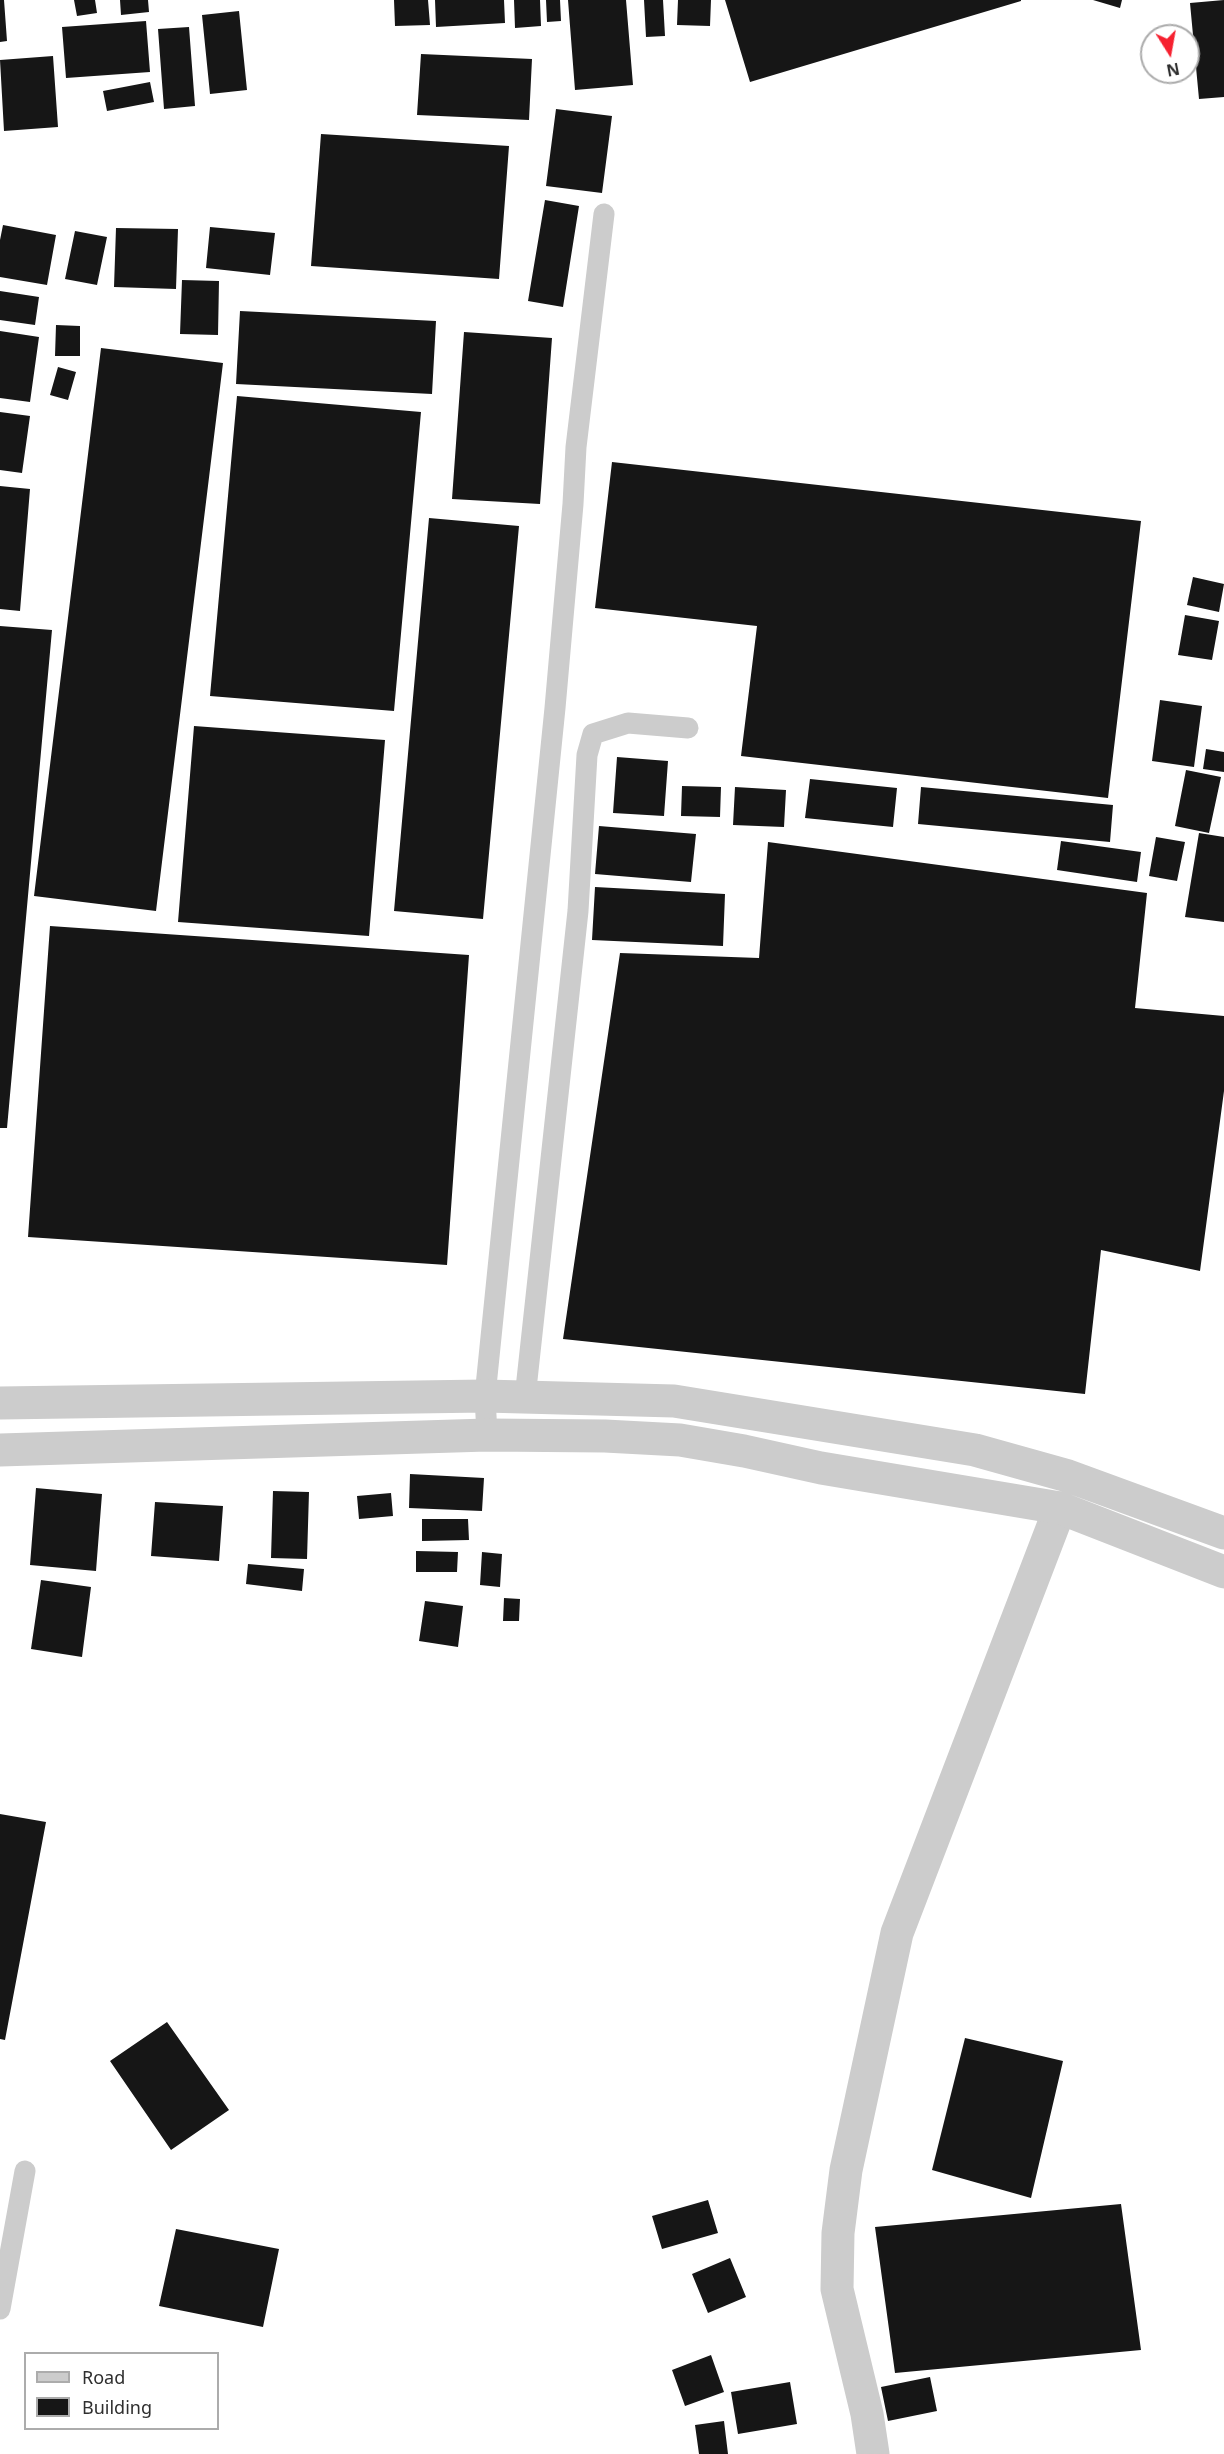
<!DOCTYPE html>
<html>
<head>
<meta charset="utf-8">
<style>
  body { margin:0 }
  #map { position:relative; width:1224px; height:2454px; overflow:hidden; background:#fff; font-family:"Noto Sans",sans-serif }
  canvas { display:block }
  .legend { position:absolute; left:24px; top:2352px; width:195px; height:78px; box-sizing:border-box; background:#fff; border:2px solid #acacac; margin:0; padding:8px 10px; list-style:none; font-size:18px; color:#2f2f2f }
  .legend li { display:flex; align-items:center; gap:12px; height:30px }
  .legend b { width:30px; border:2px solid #acacac }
  .north { position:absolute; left:1140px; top:24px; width:60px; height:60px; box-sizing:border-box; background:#fff; border:2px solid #acacac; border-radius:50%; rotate:169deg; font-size:16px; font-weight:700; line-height:24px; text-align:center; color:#2f2f2f }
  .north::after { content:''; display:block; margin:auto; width:21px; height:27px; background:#f62130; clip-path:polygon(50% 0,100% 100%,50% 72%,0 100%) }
</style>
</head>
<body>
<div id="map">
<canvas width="1224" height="2454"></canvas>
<ul class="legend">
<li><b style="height:8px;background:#ccc"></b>Road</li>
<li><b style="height:16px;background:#161616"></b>Building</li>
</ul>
<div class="north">N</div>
</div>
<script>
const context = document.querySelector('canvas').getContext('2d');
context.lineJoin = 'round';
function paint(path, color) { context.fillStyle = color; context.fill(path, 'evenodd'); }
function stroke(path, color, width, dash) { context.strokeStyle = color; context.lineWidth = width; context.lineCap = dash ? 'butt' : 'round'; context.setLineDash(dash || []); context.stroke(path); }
paint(new Path2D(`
  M0 0H4L7 41 0 42Z
  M74 0H95L97 13 77 16Z
  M120 0H148L149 12 121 15Z
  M394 0H428L430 25 395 26Z
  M435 0H504L505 23 436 27Z
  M514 0H540L541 26 515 28Z
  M546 0H560L561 21 547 22Z
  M568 0H626L633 85 575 90Z
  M644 0H663L665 36 646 37Z
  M678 0H711L710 26 677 25Z
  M725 0H1021V1L750 82Z
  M1093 0H1122L1120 8Z
  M1224 0V97L1199 99 1190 3Z
  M239 11 247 90 210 94 202 15Z
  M146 21 150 72 66 78 62 27Z
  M189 27 195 106 164 109 158 29Z
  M421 54 532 59 529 120 417 115Z
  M53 56 58 127 4 131 0 60Z
  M150 82 154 102 107 111 103 91Z
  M556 109 612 116 602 193 546 186Z
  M321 134 509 146 499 279 311 266Z
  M545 200 579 206 563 307 528 301Z
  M3 225 56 235 47 285 0 277V240Z
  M210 227 275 233 270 275 206 268Z
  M116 228 178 229 176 289 114 287Z
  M75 231 107 237 97 285 65 279Z
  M182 280 219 281 218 335 180 334Z
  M0 291 39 297 35 325 0 320Z
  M240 311 436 321 432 394 236 384Z
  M56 325 80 326V356H55Z
  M0 331 39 337 30 402 0 398Z
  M464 332 552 338 540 504 452 499Z
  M101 348 223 363 156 911 34 896Z
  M58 367 76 372 68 400 50 395Z
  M237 396 421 412 394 711 210 696Z
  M0 412 30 416 22 473 0 470Z
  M612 462 1141 521 1108 798 741 756 757 626 595 608Z
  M0 486 30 489 20 611 0 609Z
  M429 518 519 526 483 919 394 911Z
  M1193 577 1224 584 1219 612 1187 605Z
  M1185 615 1219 621 1212 660 1178 655Z
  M0 626 52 630 7 1128H0Z
  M1160 700 1202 706 1194 767 1152 761Z
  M194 726 385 740 369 936 178 922Z
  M1206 749 1224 752V772L1203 769Z
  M617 757 668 761 664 816 613 813Z
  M1186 770 1221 777 1209 833 1175 826Z
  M810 779 897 788 893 827 805 818Z
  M682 786 721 787 720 817 681 816Z
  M735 787 786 790 784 827 733 825Z
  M921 787 1113 805 1110 842 918 824Z
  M599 826 696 834 691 882 595 874Z
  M1199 833 1224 837V922L1185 917Z
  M1156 837 1185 842 1177 881 1149 876Z
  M1061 841 1141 852 1137 882 1057 870Z
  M768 842 1147 893 1135 1008 1224 1016V1091L1200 1271 1101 1250 1085 1394 563 1339 620 953 759 958Z
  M595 887 725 894 723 946 592 940Z
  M50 926 469 955 447 1265 28 1237Z
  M410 1474 484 1478 482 1511 409 1508Z
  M36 1488 102 1494 96 1571 30 1565Z
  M273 1491 309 1492 307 1559 271 1558Z
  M391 1493 393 1516 359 1519 357 1496Z
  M155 1502 223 1506 219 1561 151 1556Z
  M422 1519H468L469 1540 422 1541Z
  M416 1551 458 1552 457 1572H416Z
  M482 1552 502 1554 500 1587 480 1585Z
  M248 1564 304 1569 302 1591 246 1584Z
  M41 1580 91 1587 82 1657 31 1649Z
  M504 1598 520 1599 519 1621H503Z
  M425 1601 463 1606 458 1647 419 1641Z
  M0 1814 46 1822 5 2040 0 2039Z
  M167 2022 229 2110 171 2150 110 2061Z
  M965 2038 1063 2061 1031 2198 932 2170Z
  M708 2200 718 2233 662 2249 652 2216Z
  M1121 2204 1141 2350 895 2373 875 2227Z
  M176 2229 279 2249 263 2327 159 2306Z
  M730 2258 746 2297 708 2313 692 2274Z
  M711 2355 724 2392 685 2406 672 2370Z
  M930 2377 937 2411 888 2421 881 2387Z
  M790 2382 797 2424 738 2434 731 2392Z
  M724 2421 728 2454H699L695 2425Z`), '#161616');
stroke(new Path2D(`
  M525 1398 578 911 587 755 593 734 628 723 688 728
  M487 1435 485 1396 555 708 573 504 576 447 604 214
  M0 2309 25 2171`), '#ccc', 21);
stroke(new Path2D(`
  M873 2454 867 2414 837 2289 838 2233 846 2170 897 1933 1060 1508`), '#ccc', 33);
stroke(new Path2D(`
  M0 1403 485 1396 674 1401 975 1450 1068 1476 1224 1533
  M0 1450 487 1435 605 1436 680 1440 744 1451 821 1468 1060 1508 1224 1572`), '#ccc', 33);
</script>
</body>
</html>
